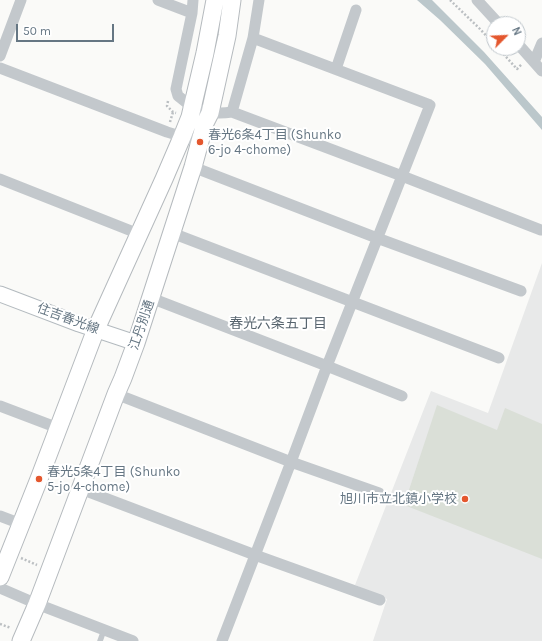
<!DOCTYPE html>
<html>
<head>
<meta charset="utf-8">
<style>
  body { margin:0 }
  #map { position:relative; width:542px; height:641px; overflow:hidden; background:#fafaf8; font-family:Karla,sans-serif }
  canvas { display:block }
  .north { position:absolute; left:486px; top:16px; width:40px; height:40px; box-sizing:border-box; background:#fff; border:1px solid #c1c8cd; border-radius:50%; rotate:66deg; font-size:11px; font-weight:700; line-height:16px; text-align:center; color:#657683 }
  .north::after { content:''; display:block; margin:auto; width:14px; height:18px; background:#e4572e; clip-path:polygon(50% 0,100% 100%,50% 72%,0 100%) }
  .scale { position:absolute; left:16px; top:24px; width:98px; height:18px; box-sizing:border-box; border:2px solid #657683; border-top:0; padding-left:5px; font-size:12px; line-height:14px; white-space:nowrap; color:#657683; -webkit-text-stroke:3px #fff; paint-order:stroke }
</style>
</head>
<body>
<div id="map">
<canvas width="542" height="641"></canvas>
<div class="north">N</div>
<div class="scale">50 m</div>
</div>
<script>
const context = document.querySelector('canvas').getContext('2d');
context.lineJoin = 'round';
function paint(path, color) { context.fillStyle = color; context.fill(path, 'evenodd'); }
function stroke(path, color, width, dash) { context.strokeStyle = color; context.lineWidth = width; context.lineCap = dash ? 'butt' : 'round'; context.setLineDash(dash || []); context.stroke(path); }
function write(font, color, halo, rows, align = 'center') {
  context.font = font + ' Karla,"Noto Sans JP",sans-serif'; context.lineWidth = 4; context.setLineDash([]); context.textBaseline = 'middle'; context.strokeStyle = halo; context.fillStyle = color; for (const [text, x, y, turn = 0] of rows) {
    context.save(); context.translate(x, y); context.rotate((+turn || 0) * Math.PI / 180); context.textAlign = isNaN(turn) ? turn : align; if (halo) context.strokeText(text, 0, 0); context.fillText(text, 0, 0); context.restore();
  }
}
paint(new Path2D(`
  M542 263V641H373L387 599 355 585 431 391 488 413Z`), '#e8e9e9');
paint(new Path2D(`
  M437 405 497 430 505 408 542 424V559L404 505Z`), '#dadfd7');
paint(new Path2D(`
  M417 0H432L484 52 542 117V130L485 64 440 20Z`), '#bbc7cb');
const secondary = new Path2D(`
  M0 294 79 324 136 343`);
const primary = new Path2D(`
  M0 577 39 479 96 329 164 179 182 137 190 117 205 53 215 0
  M21 641 37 604 116 394 123 378 136 343 193 167 205 123 210 113 227 36 232 0`);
stroke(secondary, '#b3babf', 17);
stroke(primary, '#b5babe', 19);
stroke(new Path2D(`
  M450 0 479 28 494 44
  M498 48 517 69 522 64
  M168 101 167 106 173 112 176 113
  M170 122 173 112
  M21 558 37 565
  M0 624 11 628`), '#bbbfc2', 2.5, [2, 2]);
stroke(new Path2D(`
  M100 641 104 630`), '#c3c8cc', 5.5);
stroke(new Path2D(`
  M158 0 192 13
  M193 0 192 13 176 89 178 96C183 99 188 105 193 107 205 113 219 114 232 112L253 38 259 0
  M477 0 499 24
  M518 44 542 71
  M0 56 21 0
  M534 62 542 43
  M0 68 167 132 200 142
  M336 69 356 10
  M232 112 402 176 541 230
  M193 167 377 238 521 291
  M0 179 139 234
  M172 233 499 358
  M151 298 327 366 402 396
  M116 394 291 462 379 493
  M0 406 58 428
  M81 489 255 555 380 600
  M0 516 21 524
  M0 588 37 604 133 641
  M222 641 291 462 327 366 430 105 253 38`), '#c3c8cc', 11);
stroke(secondary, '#fff', 15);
stroke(primary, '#fff', 17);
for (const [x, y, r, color] of [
  [200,142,4,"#e4572e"],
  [39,479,4,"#e4572e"],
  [465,499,4,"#e4572e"]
]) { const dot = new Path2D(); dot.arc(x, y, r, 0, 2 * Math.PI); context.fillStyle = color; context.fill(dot); stroke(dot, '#fff', 1.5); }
write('13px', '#657683', '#fff', [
  ["春光6条4丁目 (Shunko",208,135],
  ["6-jo 4-chome)",208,150],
  ["春光5条4丁目 (Shunko",47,472],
  ["5-jo 4-chome)",47,487],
  ["旭川市立北鎮小学校",457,499,"right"]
], 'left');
write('13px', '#657683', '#fff', [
  ["住吉春光線",68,319,20],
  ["江丹別通",142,325,-71]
]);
write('14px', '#57646e', '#fff', [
  ["春光六条五丁目",278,324]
]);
</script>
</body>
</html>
